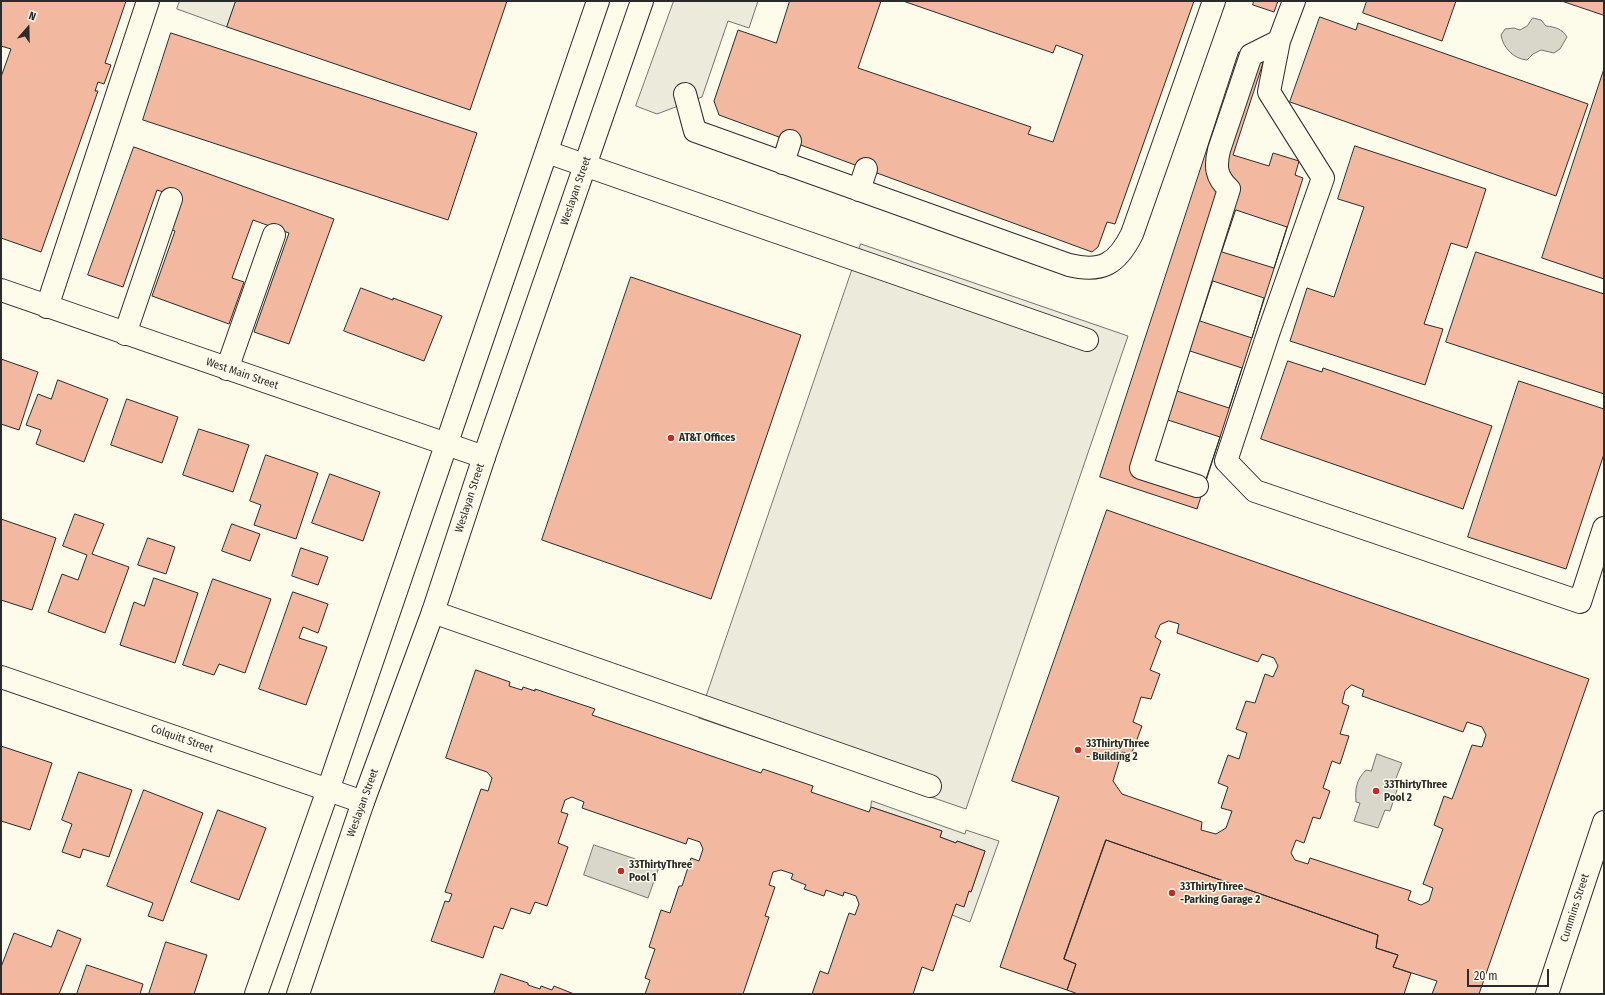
<!DOCTYPE html>
<html>
<head>
<meta charset="utf-8">
<style>
  body { margin:0 }
  #map { position:relative; width:1605px; height:995px; overflow:hidden; background:#fdfbea; font-family:"Fira Sans Condensed",sans-serif }
  canvas { display:block }
  .frame { position:absolute; inset:0; border:2px solid #2b2b2b; pointer-events:none }
  .north { position:absolute; left:8px; top:8px; width:40px; height:40px; -webkit-text-stroke:3px #fdfbea; paint-order:stroke; rotate:20deg; font-size:11px; font-weight:700; line-height:16px; text-align:center; color:#2b2b2b }
  .north::after { content:''; display:block; margin:auto; width:14px; height:18px; background:#2b2b2b; clip-path:polygon(50% 0,100% 100%,50% 72%,0 100%) }
  .scale { position:absolute; left:1467px; top:969px; width:82px; height:18px; box-sizing:border-box; border:2px solid #2b2b2b; border-top:0; padding-left:5px; font-size:12px; line-height:14px; white-space:nowrap; color:#2b2b2b; -webkit-text-stroke:3px #fdfbea; paint-order:stroke }
</style>
</head>
<body>
<div id="map">
<canvas width="1605" height="995"></canvas>
<div class="frame"></div>
<div class="north">N</div>
<div class="scale">20 m</div>
</div>
<script>
const context = document.querySelector('canvas').getContext('2d');
context.lineJoin = 'round';
function paint(path, color) { context.fillStyle = color; context.fill(path, 'evenodd'); }
function stroke(path, color, width, dash) { context.strokeStyle = color; context.lineWidth = width; context.lineCap = dash ? 'butt' : 'round'; context.setLineDash(dash || []); context.stroke(path); }
function write(font, color, halo, rows, align = 'center') {
  context.font = font + ' "Fira Sans Condensed",sans-serif'; context.lineWidth = 3; context.setLineDash([]); context.textBaseline = 'middle'; context.strokeStyle = halo; context.fillStyle = color; for (const [text, x, y, turn = 0] of rows) {
    context.save(); context.translate(x, y); context.rotate((+turn || 0) * Math.PI / 180); context.textAlign = isNaN(turn) ? turn : align; if (halo) context.strokeText(text, 0, 0); context.fillText(text, 0, 0); context.restore();
  }
}
const green = new Path2D(`
  M872 801 965 834 966 830 999 841 970 922 952 915 956 904 964 906 969 891 971 892 985 851 957 841 956 843 940 837 942 831 871 807Z`);
paint(green, '#ecebdb');
stroke(green, '#74746e', 1);
const parking = new Path2D(`
  M180 1H236L227 27 177 9Z
  M674 1H758L749 28 728 21 702 97 657 114 636 106Z
  M861 244 1128 336 966 809 699 718Z`);
paint(parking, '#eceadb');
stroke(parking, '#74746e', 1);
const water = new Path2D(`
  M1533 18 1541 20 1546 26C1556 27 1562 29 1567 37L1560 49 1554 53 1541 50 1533 54 1527 60C1514 59 1503 48 1501 35L1505 29 1514 28 1520 30 1527 26Z
  M1377 754 1402 763 1395 781 1399 784 1390 811 1385 810 1378 828 1354 821 1360 803 1356 802C1355 789 1356 780 1366 770L1371 771Z
  M594 845 659 867 648 898 584 875Z`);
paint(water, '#d8d7c9');
stroke(water, '#74746e', 1);
const building = new Path2D(`
  M1 1H126L105 63 111 65 104 84 98 82 95 91H98L41 252 1 238V77L11 49 1 46Z
  M236 1H507L470 110 227 27Z
  M790 1H881L858 68 1031 127 1028 134 1053 142 1083 55 1056 45 1053 53 903 1H1194L1115 224 1107 222 1098 247 1092 252 719 115 714 101 738 30 776 43Z
  M1254 1H1278L1274 12 1253 5Z
  M1367 1H1456L1442 41 1363 13Z
  M1562 1H1604V15Z
  M1320 17 1356 30 1358 23 1588 104 1556 196 1290 102Z
  M171 33 477 133 448 220 143 120Z
  M1239 52 1264 60 1233 155 1269 166 1273 153 1299 161 1295 175 1303 178 1197 509 1100 477Z
  M1604 69V279L1542 258Z
  M1355 146 1486 189 1467 248 1451 243 1424 324 1443 329 1425 385 1290 341 1307 288 1334 297 1364 207 1338 199Z
  M134 147 334 219 289 344 254 332 289 233 253 220 232 278 244 282 229 324 152 296 175 231 171 229 182 198 157 190 123 287 88 275Z
  M1236 210 1287 227 1274 268 1222 252Z
  M1476 252 1604 294V394L1446 342Z
  M631 277 801 335 711 599 542 540Z
  M1213 281 1264 298 1252 338 1200 321Z
  M361 288 393 300V298L442 316 424 361 344 331Z
  M1190 351 1242 368 1229 408 1177 391Z
  M1 359 38 372 19 430 1 424Z
  M1288 361 1322 372 1323 368 1492 426 1463 509 1261 439Z
  M58 380 108 399 84 462 36 444 41 430 26 425 38 394 51 399Z
  M1519 381 1604 409V454L1566 569 1468 537Z
  M127 399 178 417 162 463 111 445Z
  M1168 420 1220 437 1206 479 1154 461Z
  M199 429 249 445 233 492 183 475Z
  M266 455 318 473 296 539 254 525 261 505 250 501Z
  M330 474 380 492 363 541 312 523Z
  M1107 510 1589 679 1479 994H1432L1437 981 1393 967 1398 955 1376 948 1378 935 1106 840 1064 959 1076 964 1067 990 1000 967 1059 797 1012 781ZM1169 621 1179 624 1177 633 1258 662 1262 654 1274 658 1278 666 1273 677 1265 674 1255 703 1246 701 1236 729 1247 733 1239 759 1228 755 1218 783 1228 787 1221 808 1232 811 1226 828 1216 834 1201 830 1202 822 1122 794 1113 781 1122 752 1131 755 1142 726 1133 722 1141 697 1151 699 1160 674 1150 670 1161 641 1155 637 1160 625ZM1352 685 1364 690 1362 696 1463 732 1467 722 1482 727 1486 735 1482 747 1472 745 1452 799 1444 796 1434 825 1443 829 1423 884 1433 888 1429 901 1421 905 1408 900 1411 891 1310 858 1308 864 1295 860 1291 853 1296 840 1304 843 1313 817 1320 819 1330 791 1323 788 1332 761 1340 764 1349 736 1340 734 1349 706 1342 703 1345 691Z
  M75 514 104 524 92 554 129 567 105 633 48 612 62 574 78 580 87 555 63 546Z
  M1 519 56 538 32 610 1 600Z
  M232 524 260 534 250 561 222 551Z
  M148 538 175 547 166 574 138 565Z
  M301 548 328 557 318 585 292 576Z
  M154 578 198 593 175 663 120 645 134 602 144 606Z
  M213 579 271 599 245 673 219 664 214 675 183 665Z
  M293 592 328 604 318 633 303 627 299 638 327 647 306 705 259 689Z
  M476 670 510 682 509 686 522 690 523 687 535 691V689L595 709 592 715 761 773 763 769 813 786 811 792 869 812 871 807 942 831 940 837 956 843 957 841 985 851 971 892 969 891 964 907 956 904 933 971 922 967 913 994H812L820 971 828 974 849 913 855 915 859 904 856 896 844 892 843 896 826 890 824 896 804 889 806 885 791 879 793 874 781 870 773 872 769 885 775 887 765 916 769 917 743 994H645L650 980 645 978 655 949 649 947 661 910 670 913 679 886H682L691 858 699 861 703 849 700 842 688 838 686 844 582 808 584 802 572 797 565 800 561 812 568 814 558 843 568 847 547 906 535 902 530 914 511 908 503 929 494 926 483 958 431 941 445 901 449 902 452 894 445 892 481 789 488 791 492 778 487 772 446 758Z
  M1 746 52 763 30 830 1 821Z
  M79 772 132 790 109 857 83 849 80 858 62 852 72 824 62 820Z
  M144 790 203 813 163 921 148 916 153 903 107 886Z
  M218 810 266 828 239 900 191 882Z
  M1106 840 1378 935 1376 948 1398 955 1393 967 1411 973 1404 994H1078L1067 990 1076 964 1064 959Z
  M58 930 81 939 59 994H1V967L14 933 51 947Z
  M166 942 207 955 194 994H149Z
  M87 965 143 984 140 994H77Z
  M501 974 528 983V985L540 989 541 986 552 990 554 986 574 994H494Z`);
paint(building, '#f2b8a0');
stroke(building, '#2b2b2b', 1);
const minor = new Path2D(`
  M1294 1 1279 41 1269 92 1323 178 1269 331 1226 461 1255 491 1580 602 1604 528
  M685 94 695 131 1069 265C1102 273 1117 264 1132 234L1214 1
  M547 152 1087 340
  M783 163 790 141
  M859 190 866 169
  M1 290 484 457
  M47 307 148 1
  M125 334 171 199
  M227 369 274 235
  M1197 486 1141 468 1229 189C1216 177 1215 167 1219 150L1251 55 1279 41
  M433 612 930 786
  M1 677 363 802
  M1547 994 1604 822`);
const major = new Path2D(`
  M256 994 328 790 598 1
  M298 994 363 802 433 612 484 457 642 1`);
stroke(minor, '#2b2b2b', 24);
stroke(major, '#2b2b2b', 24);
stroke(minor, '#fdfbea', 22);
stroke(major, '#fdfbea', 22);
for (const [x, y, r, color] of [
  [671,438,4,"#c62828"],
  [1078,750,4,"#c62828"],
  [1376,791,4,"#c62828"],
  [621,871,4,"#c62828"],
  [1172,893,4,"#c62828"]
]) { const dot = new Path2D(); dot.arc(x, y, r, 0, 2 * Math.PI); context.fillStyle = color; context.fill(dot); stroke(dot, '#fdfbea', 1.5); }
write('11px', '#2b2b2b', '#fdfbea', [
  ["Weslayan Street",576,191,-71],
  ["West Main Street",242,374,19],
  ["Weslayan Street",470,498,-72],
  ["Colquitt Street",182,739,19],
  ["Weslayan Street",363,803,-70],
  ["Cummins Street",1575,908,-72]
]);
write('bold 11px', '#2b2b2b', '#fdfbea', [
  ["AT&T Offices",679,438],
  ["33ThirtyThree",1086,744],
  ["- Building 2",1086,757],
  ["33ThirtyThree",1384,785],
  ["Pool 2",1384,798],
  ["33ThirtyThree",629,865],
  ["Pool 1",629,878],
  ["33ThirtyThree",1180,887],
  ["-Parking Garage 2",1180,900]
], 'left');
</script>
</body>
</html>
